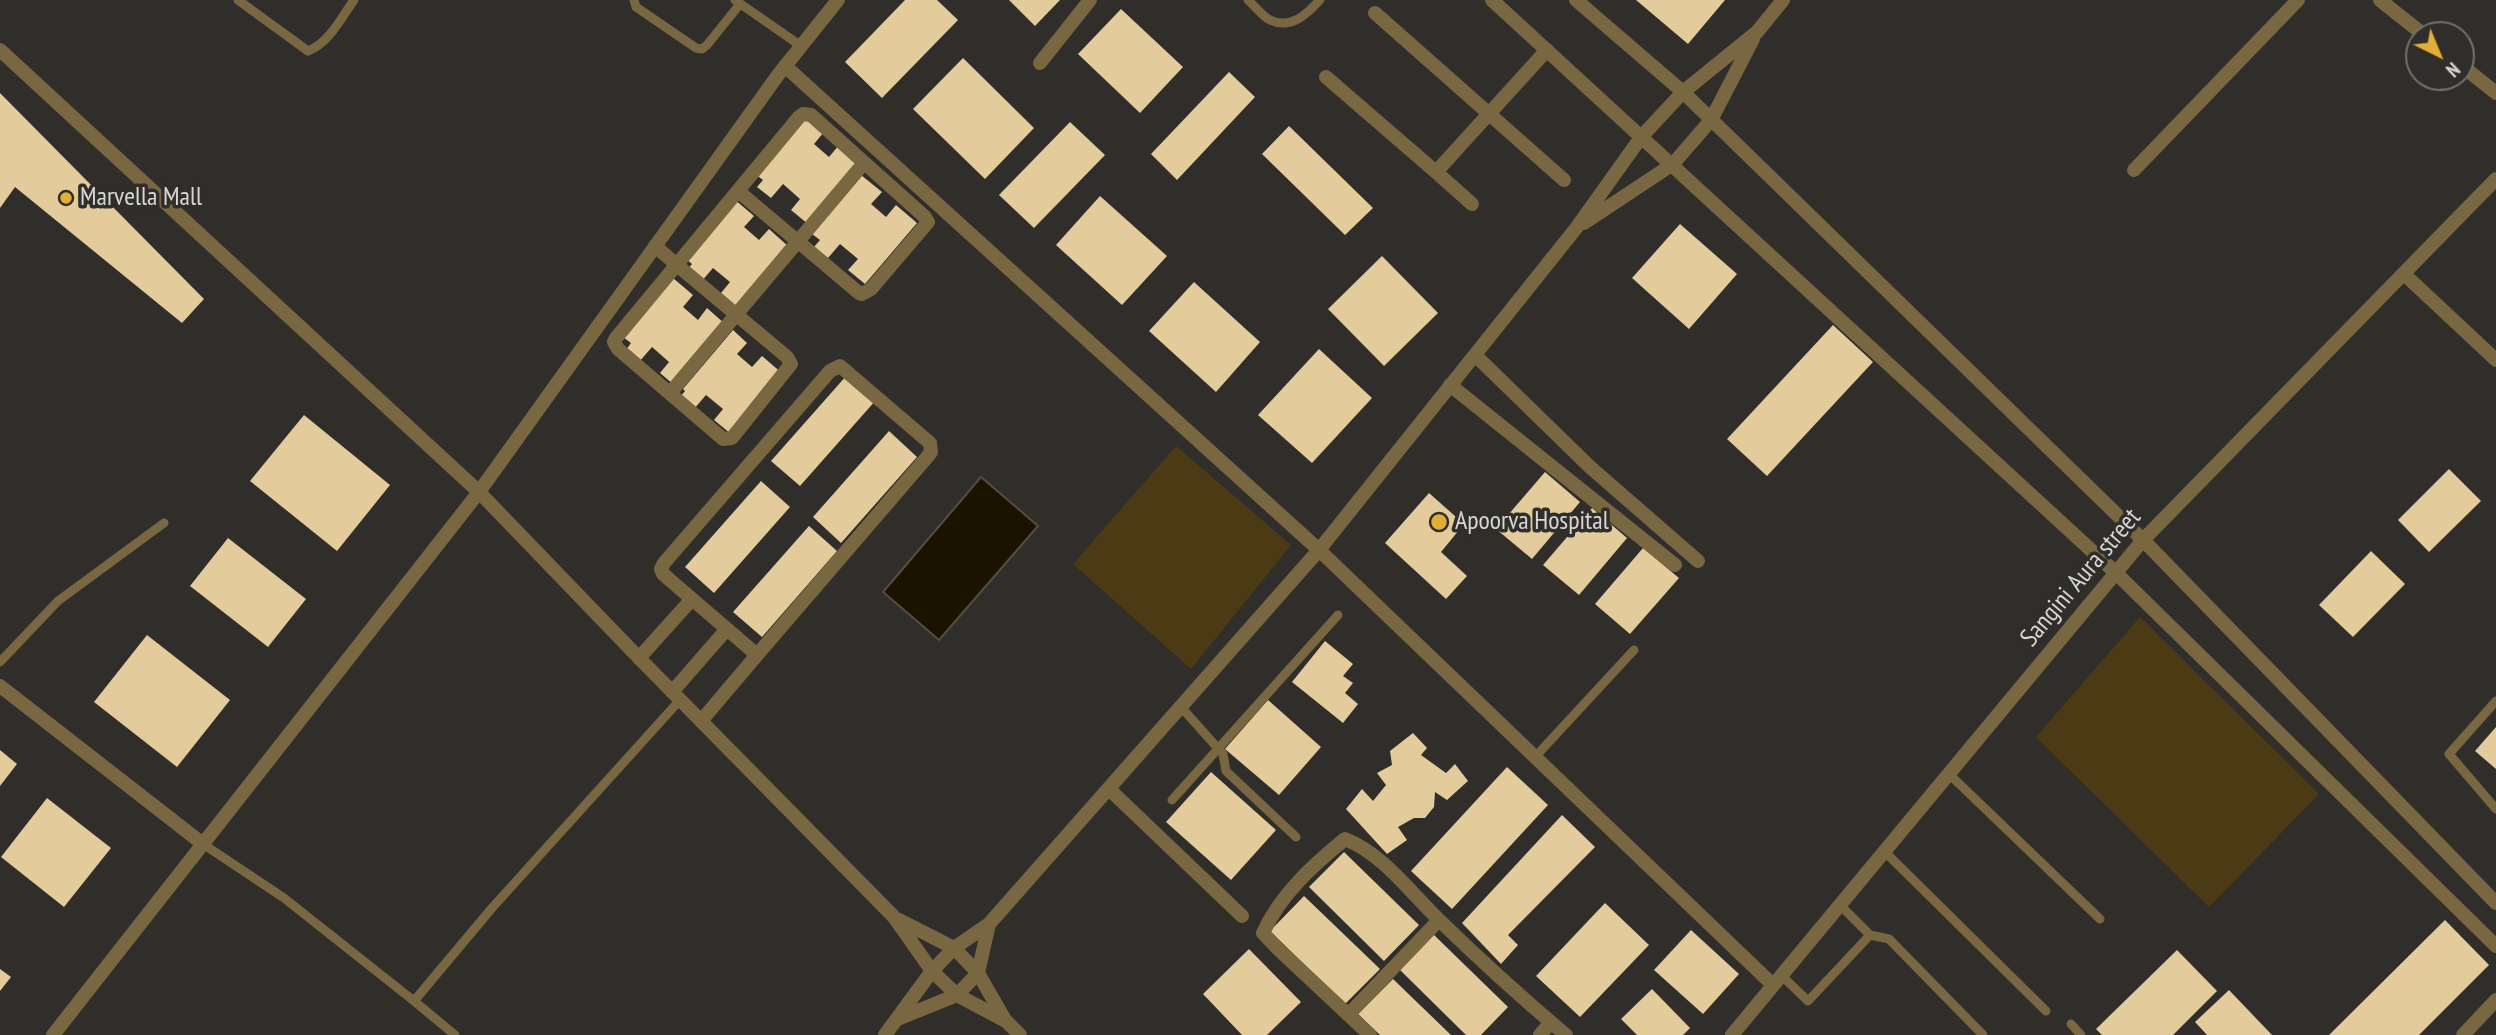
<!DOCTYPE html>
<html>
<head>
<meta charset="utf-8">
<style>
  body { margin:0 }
  #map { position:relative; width:2496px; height:1035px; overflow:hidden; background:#2f2e2b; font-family:"PT Sans Narrow",sans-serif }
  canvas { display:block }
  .north { position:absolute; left:2405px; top:21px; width:70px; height:70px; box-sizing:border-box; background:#2f2e2b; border:2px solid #72716f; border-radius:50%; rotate:137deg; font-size:19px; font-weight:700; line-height:28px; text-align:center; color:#d7d6d5 }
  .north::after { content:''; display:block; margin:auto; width:24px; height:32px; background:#e3ae35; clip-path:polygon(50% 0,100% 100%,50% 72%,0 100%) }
</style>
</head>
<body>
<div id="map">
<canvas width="2496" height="1035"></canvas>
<div class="north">N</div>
</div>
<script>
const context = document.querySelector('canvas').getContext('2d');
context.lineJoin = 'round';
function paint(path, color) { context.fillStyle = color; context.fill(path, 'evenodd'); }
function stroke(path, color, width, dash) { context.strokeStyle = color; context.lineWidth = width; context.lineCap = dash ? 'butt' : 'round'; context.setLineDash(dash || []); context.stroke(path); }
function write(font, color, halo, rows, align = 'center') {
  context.font = font + ' "PT Sans Narrow",sans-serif'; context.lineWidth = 7; context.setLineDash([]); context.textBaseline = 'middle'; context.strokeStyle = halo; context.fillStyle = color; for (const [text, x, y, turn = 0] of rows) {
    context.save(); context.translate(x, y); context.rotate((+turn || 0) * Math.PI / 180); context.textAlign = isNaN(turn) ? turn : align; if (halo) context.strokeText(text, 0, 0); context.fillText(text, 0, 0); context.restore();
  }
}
paint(new Path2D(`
  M1176 446 1291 545 1191 669 1073 564Z
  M2140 617 2319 794 2209 907 2036 737Z`), '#4c3a15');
const water = new Path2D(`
  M981 477 1038 526 939 640 883 592Z`);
paint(water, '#1c1200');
stroke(water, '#544d40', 2);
paint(new Path2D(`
  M905 0H937L958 20 882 98 845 62Z
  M1009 0H1060L1035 26Z
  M1636 0H1725L1688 44Z
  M1121 9 1183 67 1140 113 1078 54Z
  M963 58 1034 128 985 179 913 109Z
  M1229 72 1255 97 1177 180 1151 154Z
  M0 93 204 299 182 323 15 187 0 208Z
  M804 115 824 132 814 144 829 157 839 145 860 163 808 224 791 210 800 199 783 184 771 198 757 187 763 180 755 174Z
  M1070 122 1105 155 1034 228 999 195Z
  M1289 126 1373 208 1345 235 1262 154Z
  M861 175 882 192 871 204 886 217 896 205 917 223 865 284 848 270 858 259 840 244 828 258 814 247 820 240 812 234Z
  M1100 196 1167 256 1122 305 1056 245Z
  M734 199 754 216 744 227 759 240 769 229 789 247 738 308 721 293 730 282 713 268 701 282 687 270 692 264 684 257Z
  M1680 224 1737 274 1689 329 1632 278Z
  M1382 256 1438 313 1384 366 1328 309Z
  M673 278 693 295 683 307 698 320 707 308 725 324 673 384 660 373 669 362 652 347 639 362 626 350 631 343 623 337Z
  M1194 282 1260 342 1216 392 1149 331Z
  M1833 325 1873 362 1767 476 1727 439Z
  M733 330 747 343 737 354 752 367 762 356 783 374 731 434 714 420 723 409 706 395 694 409 680 397 685 391 683 389Z
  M1319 349 1372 398 1312 463 1258 415Z
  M847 375 876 400 800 486 771 461Z
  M304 415 390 485 337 551 250 481Z
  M889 431 917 457 841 543 813 517Z
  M2449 469 2481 501 2429 552 2398 520Z
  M1545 472 1580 502 1532 559 1496 529Z
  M761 481 790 507 714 593 685 567Z
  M1429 493 1464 524 1441 552 1467 576 1446 599 1385 543Z
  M1592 508 1627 538 1579 595 1543 565Z
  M809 526 837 551 762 637 733 612Z
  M228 538 306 599 268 647 190 586Z
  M1643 548 1679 578 1630 634 1595 604Z
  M2371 551 2405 584 2353 637 2319 605Z
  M147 635 230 700 177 767 94 702Z
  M1325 641 1353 664 1343 676 1353 683 1345 693 1358 704 1343 723 1292 682Z
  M1268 700 1321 747 1279 795 1225 749Z
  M2496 727V769L2475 751Z
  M1413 733 1427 748 1421 755 1446 773 1455 764 1468 781 1447 800 1435 792 1434 807 1425 818H1414L1398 827 1407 840 1387 854 1346 809 1362 789 1373 801 1386 785 1377 773 1392 765 1390 751Z
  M0 750 17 764 0 786Z
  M1507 767 1548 805 1452 909 1411 871Z
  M1211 772 1276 830 1231 880 1166 822Z
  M47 798 111 848 64 907 1 857Z
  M1562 815 1595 847 1508 935 1518 945 1501 964 1462 923Z
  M1344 852 1419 925 1384 961 1309 887Z
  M1304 896 1380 969 1345 1004 1270 931Z
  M1605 903 1649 945 1580 1017 1536 976Z
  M2445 920 2489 965 2419 1035H2329Z
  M1691 930 1739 974 1703 1014 1654 970Z
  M1433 934 1508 1007 1481 1035H1466L1399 969Z
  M1249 949 1301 1002 1267 1035H1242L1203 994Z
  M2177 950 2217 991 2173 1035H2102L2096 1029Z
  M0 969 11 977 0 991Z
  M1393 979 1451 1035H1380L1358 1014Z
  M1652 989 1690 1028 1683 1035H1637L1621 1019Z
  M2229 990 2272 1035H2207L2195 1022Z`), '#e4cb9b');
stroke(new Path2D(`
  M238 0 308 51C329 43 341 18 354 0
  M634 0 636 7 696 48 702 49 707 45 740 4
  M735 0 801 46
  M1248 0C1255 6 1262 16 1270 20 1291 30 1307 14 1320 0
  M0 662 58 601 164 523
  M2496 701 2449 754 2496 809
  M1181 707 1223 754 1226 771 1296 837
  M1535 757 1634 650
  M1949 774 2100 919
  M1172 800 1338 615
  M203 844 284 898 414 1001 492 908 680 700
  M1884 851 2046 1011
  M1870 935 1889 939 1983 1035
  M1781 975 1808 1001 1870 935 1840 905
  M414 1001 455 1035
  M2071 1024 2081 1035`), '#796742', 9);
stroke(new Path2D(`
  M2380 0 2424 35
  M1375 13 1564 180
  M1040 63 1090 0
  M2461 65 2496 93
  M785 66 1319 550 1773 985
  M1326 77 1436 172 1547 50
  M2134 170 2298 0
  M1436 172 1472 204
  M1584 223 1673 164 1711 120 1753 39
  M655 246 677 265 787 357 791 364 732 438 723 439 618 349 614 342 616 338C677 264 738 191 799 117L803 114 811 115 925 217 928 222 871 289 862 294 859 293 738 191
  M2404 274 2496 360
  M1475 355 1590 467 1698 561
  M1450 385 1675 565
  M670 393 864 163
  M692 599 727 629
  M639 658 692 599 663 574 661 569 664 563 830 371 840 366 930 443 931 452 928 456 757 655 727 629 672 692
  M0 686 203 844
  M701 721 757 655
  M1109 789 1242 916
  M1348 1015 1439 920
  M900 1018 957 995 978 973 989 924
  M53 1035 479 492 778 75 838 0
  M885 1035 932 971 954 948 989 924 1319 550 1577 227 1642 136 1683 92 1757 32 1783 0
  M1370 1035 1278 949 1263 933C1280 895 1313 865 1345 839 1383 854 1410 892 1438 919 1479 959 1522 998 1566 1035
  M1540 1035 1551 1022`), '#796742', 14);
stroke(new Path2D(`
  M1492 0 2116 573 2496 946
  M1576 0 1683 92 2143 540 2496 903
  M0 50 479 492 639 658 894 917 932 971 957 995 1006 1021 1020 1035
  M899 920 954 948 978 973 1005 1020
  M1732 1035 2143 540 2496 179
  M2463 1035 2496 1000`), '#796742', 14);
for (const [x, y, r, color] of [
  [66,198,7,"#e3ae35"],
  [1439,522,9,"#e3ae35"]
]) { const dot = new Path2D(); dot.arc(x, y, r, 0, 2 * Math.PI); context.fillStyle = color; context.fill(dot); stroke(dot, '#2f2e2b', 2.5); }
write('26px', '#d7d6d5', '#2f2e2b', [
  ["Marvella Mall",80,198],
  ["Apoorva Hospital",1455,522]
], 'left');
write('26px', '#d7d6d5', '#2f2e2b', [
  ["Sangini Aura street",2081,578,-50]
]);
</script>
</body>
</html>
